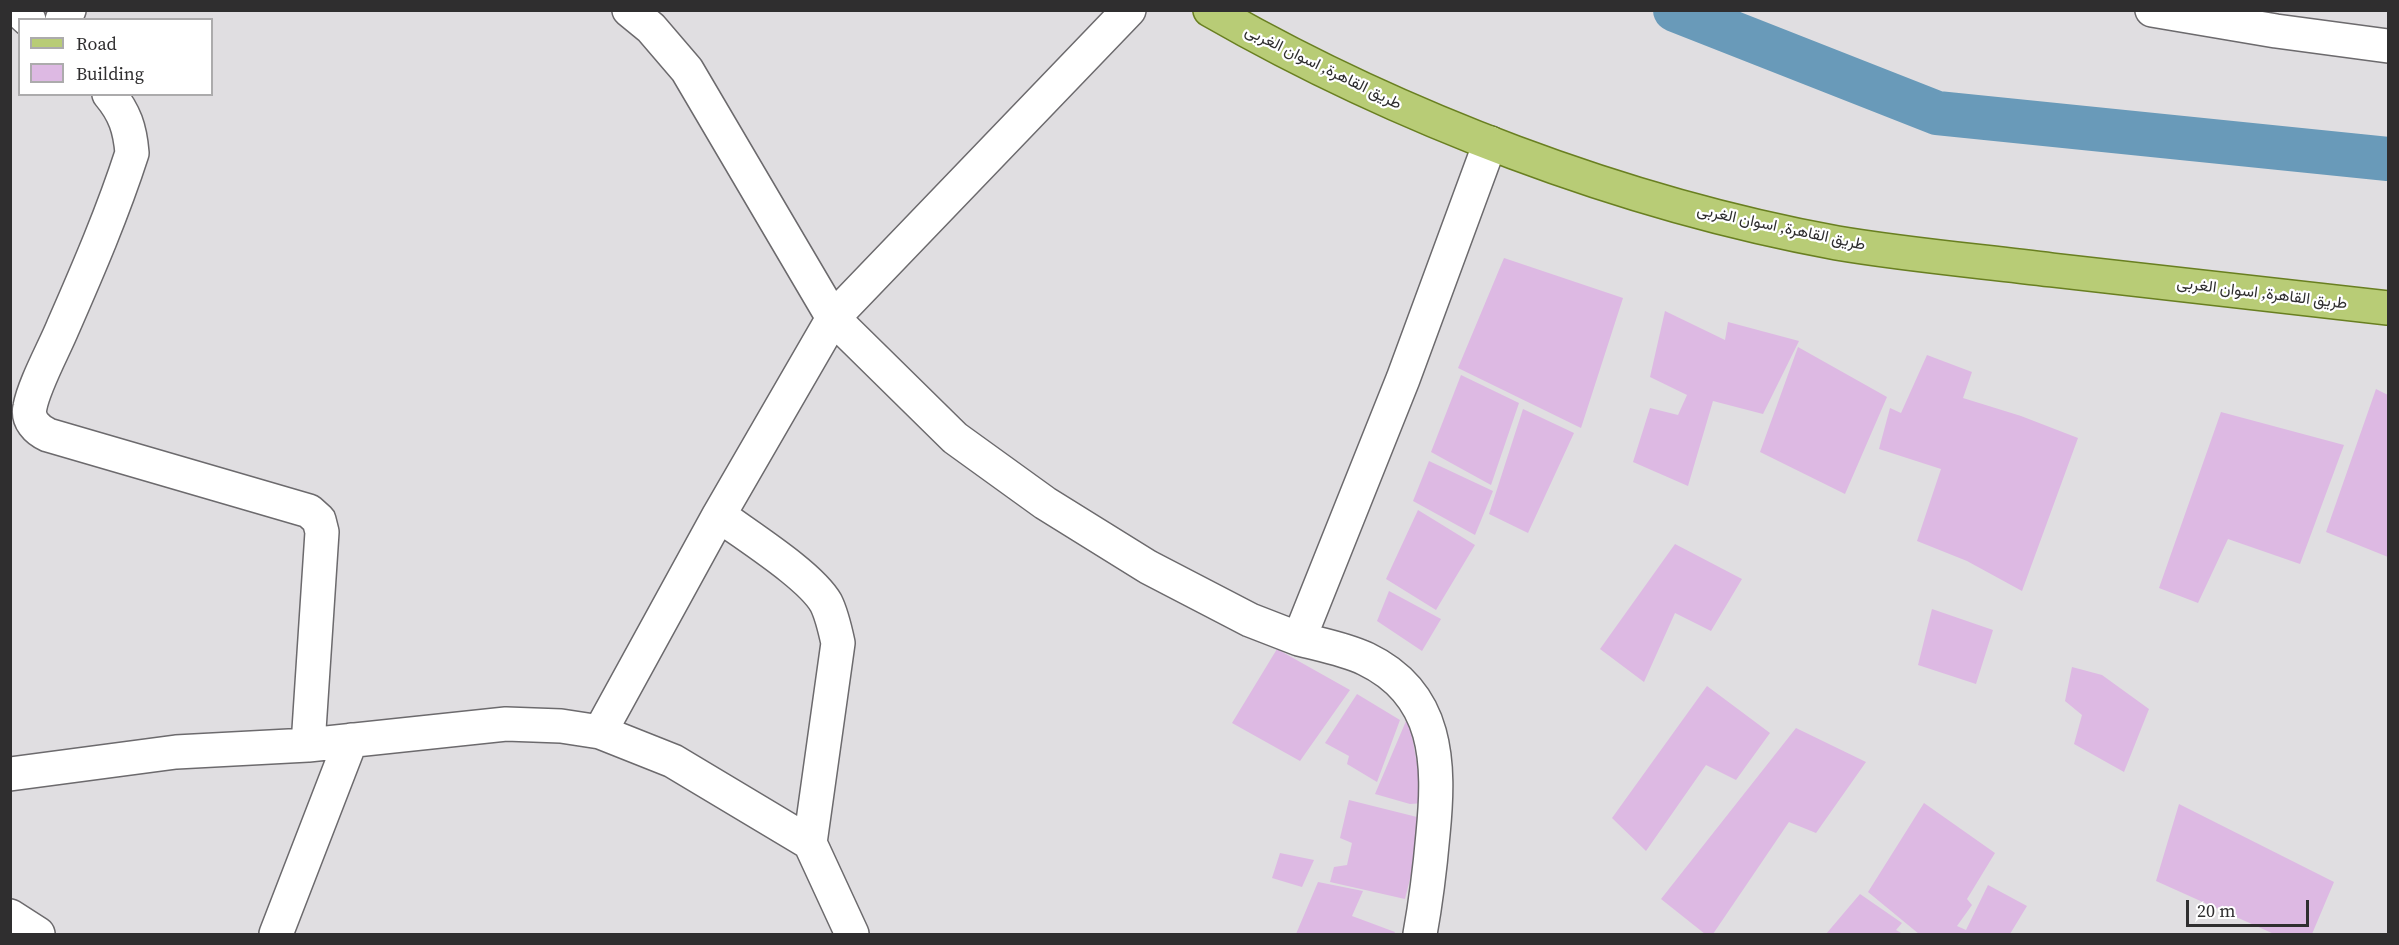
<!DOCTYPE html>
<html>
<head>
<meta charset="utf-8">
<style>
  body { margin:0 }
  #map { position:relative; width:2399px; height:945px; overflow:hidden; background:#e0dee1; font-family:"Source Serif 4",serif }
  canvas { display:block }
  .frame { position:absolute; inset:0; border:12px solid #2f2e2f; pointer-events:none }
  .legend { position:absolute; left:18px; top:18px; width:195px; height:78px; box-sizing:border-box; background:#fff; border:2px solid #acabac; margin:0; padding:8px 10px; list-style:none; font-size:18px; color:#2f2e2f }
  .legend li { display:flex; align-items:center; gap:12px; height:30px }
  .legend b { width:30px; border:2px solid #acabac }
  .scale { position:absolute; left:2186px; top:900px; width:123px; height:27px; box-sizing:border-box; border:3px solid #2f2e2f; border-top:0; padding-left:8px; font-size:18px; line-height:21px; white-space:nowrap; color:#2f2e2f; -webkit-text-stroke:4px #fff; paint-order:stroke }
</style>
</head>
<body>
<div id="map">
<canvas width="2399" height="945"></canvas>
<div class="frame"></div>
<ul class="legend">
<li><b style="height:8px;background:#b8cc76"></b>Road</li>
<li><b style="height:16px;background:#ddb9e3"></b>Building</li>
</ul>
<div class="scale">20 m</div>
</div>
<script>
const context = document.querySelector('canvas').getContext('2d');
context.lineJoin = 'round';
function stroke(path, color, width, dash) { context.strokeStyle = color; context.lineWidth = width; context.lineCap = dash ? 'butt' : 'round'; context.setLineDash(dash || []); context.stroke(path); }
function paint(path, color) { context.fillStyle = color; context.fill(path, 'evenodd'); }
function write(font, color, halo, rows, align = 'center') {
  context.font = font + ' "Source Serif 4",Vazirmatn,serif'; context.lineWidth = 4.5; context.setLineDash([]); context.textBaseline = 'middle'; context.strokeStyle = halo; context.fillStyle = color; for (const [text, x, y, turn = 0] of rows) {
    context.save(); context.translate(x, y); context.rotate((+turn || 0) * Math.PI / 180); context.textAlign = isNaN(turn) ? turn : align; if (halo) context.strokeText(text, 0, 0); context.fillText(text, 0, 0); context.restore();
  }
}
stroke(new Path2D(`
  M1675 10 1937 113 2388 159`), '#699ab9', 44);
paint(new Path2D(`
  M1504 258 1623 298 1581 428 1458 368Z
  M1665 311 1725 340 1728 322 1799 341 1763 414 1713 401 1688 486 1633 462 1650 408 1678 415 1687 395 1650 377Z
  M1798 347 1887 397 1845 494 1760 452Z
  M1927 355 1972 372 1963 398 2021 416 2078 438 2022 591 1967 561 1917 541 1941 469 1879 449 1890 408 1901 413Z
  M1461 375 1519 403 1491 485 1431 452Z
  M2376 389 2388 395V557L2326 532Z
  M1523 409 1574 433 1528 533 1489 514Z
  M2221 412 2344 445 2300 564 2228 539 2198 603 2159 588Z
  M1429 461 1493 491 1475 535 1413 501Z
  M1418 510 1475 545 1436 610 1386 579Z
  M1675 544 1742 579 1711 631 1675 613 1644 682 1600 649Z
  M1389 591 1441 619 1422 651 1377 621Z
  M1932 609 1993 630 1976 684 1918 665Z
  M1277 649 1350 690 1300 761 1232 723Z
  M2072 667 2102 675 2149 709 2124 772 2074 744 2082 715 2065 701Z
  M1707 686 1770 733 1736 780 1706 765 1646 851 1612 818Z
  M1357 694 1400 720 1377 782 1347 764 1349 756 1325 743Z
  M1406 721 1411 730 1424 803 1410 804 1375 794Z
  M1796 728 1866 762 1816 833 1789 822 1713 934H1705L1661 899Z
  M1349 800 1425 819 1405 899 1330 882 1334 867 1347 865 1352 843 1340 838Z
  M1924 803 1995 853 1967 899 1972 905 1957 926 1966 930 1988 885 2027 906 2010 934H1919L1868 892Z
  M2179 804 2334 882 2312 934H2274L2156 881Z
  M1280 853 1314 860 1302 887 1272 878Z
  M1318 882 1363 891 1352 916 1395 932 1394 934H1296Z
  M1860 894 1902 923 1896 930 1903 934H1826Z`), '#ddb9e3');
const street = new Path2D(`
  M18 10 29 20
  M629 10 651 28 687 70 833 318 955 438 1045 503 1148 567 1250 620 1299 639
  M2152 10 2276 31 2388 46
  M62 20 69 10
  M109 94C125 113 130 129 132 153 113 212 88 270 63 327 54 349 34 385 30 407 27 420 37 430 48 435L309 511 319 520 322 532 308 745
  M719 515C747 536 810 575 826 603 832 615 835 629 838 643L810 843
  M600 732 719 515 833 318 1129 10
  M10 774 176 752 308 745 506 724 561 726 600 732 673 761 810 843 852 934
  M10 916 38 934
  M276 934 351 740
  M1420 934C1426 901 1430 868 1433 834 1440 763 1439 694 1366 659 1345 649 1322 645 1299 639L1403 379 1490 143`);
const primary = new Path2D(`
  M1210 10C1398 118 1624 204 1837 243 1908 255 1980 261 2052 270 2164 282 2276 295 2388 308`);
stroke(street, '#6c6a6d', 36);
stroke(primary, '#697f21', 36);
stroke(street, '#fff', 33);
stroke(primary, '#b8cc76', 33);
write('16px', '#2f2e2f', '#fff', [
  ["طريق القاهرة, اسوان الغربى",1323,68,26],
  ["طريق القاهرة, اسوان الغربى",1781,228,12],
  ["طريق القاهرة, اسوان الغربى",2262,294,7]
]);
</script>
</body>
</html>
